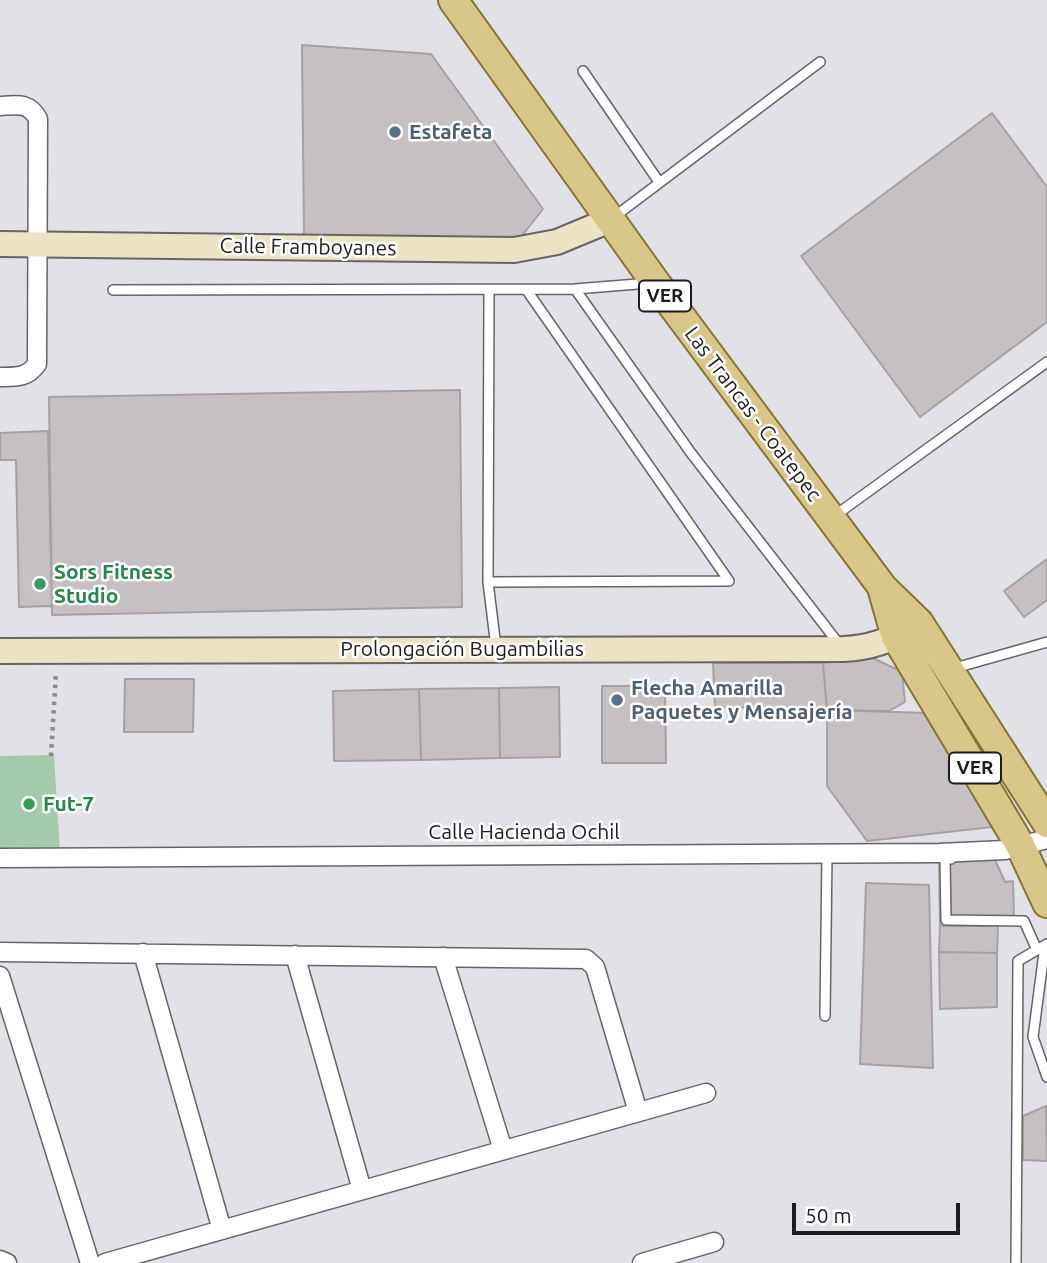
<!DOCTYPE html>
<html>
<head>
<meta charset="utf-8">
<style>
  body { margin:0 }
  #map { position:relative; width:1047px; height:1263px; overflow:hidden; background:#e2e1e7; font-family:Ubuntu,sans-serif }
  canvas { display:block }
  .scale { position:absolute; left:792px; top:1203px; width:168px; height:32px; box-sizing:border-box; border:4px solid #1c1b1d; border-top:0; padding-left:9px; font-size:21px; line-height:24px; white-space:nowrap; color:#1c1b1d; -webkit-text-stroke:5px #fff; paint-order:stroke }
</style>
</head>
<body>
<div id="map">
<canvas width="1047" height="1263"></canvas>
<div class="scale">50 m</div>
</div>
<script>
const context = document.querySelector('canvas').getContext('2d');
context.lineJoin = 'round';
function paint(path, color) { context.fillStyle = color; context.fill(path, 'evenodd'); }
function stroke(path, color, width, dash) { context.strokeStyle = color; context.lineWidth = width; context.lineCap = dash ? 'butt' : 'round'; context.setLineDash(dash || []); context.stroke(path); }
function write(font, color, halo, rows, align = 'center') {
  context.font = font + ' Ubuntu,sans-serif'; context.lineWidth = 5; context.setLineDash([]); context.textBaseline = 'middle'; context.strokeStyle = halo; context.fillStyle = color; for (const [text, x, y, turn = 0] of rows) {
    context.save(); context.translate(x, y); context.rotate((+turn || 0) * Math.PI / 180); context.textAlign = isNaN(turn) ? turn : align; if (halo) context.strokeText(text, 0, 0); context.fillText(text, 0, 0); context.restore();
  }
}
paint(new Path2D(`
  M54 755 60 851H0V756Z`), '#a3caad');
const building = new Path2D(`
  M302 45 431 54 543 209 521 237 304 239Z
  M992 113 1047 187V322L920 417 801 256Z
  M460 390 462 607 52 615 49 397Z
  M48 431 52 606 19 607 16 460H0V433Z
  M1047 559V600L1024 617 1004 591Z
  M873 658 902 672 905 702 889 711 827 710 823 663Z
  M713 663H823L827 710 715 707Z
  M125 679H194L193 732H124Z
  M602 686H665L666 763H602Z
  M559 687 560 757 500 758 499 688Z
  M499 688 500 758 421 760 419 689Z
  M419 689 421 760 334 761 333 691Z
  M827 710 928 713 992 827 867 841 827 786Z
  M991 851 1005 882 1013 881 1014 918 999 920 998 926H940L939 853Z
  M866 883 929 885 933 1068 860 1064Z
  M940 926H998L997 953 939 952Z
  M939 952 997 953V1007L940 1009Z
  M1046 1106 1047 1161 1023 1160V1116Z`);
paint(building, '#c6c0c3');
stroke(building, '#a6a0a3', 2);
const lane = new Path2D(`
  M583 71 659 182
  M614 217 820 62
  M650 283 575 289 691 453 839 644
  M113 290 575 289
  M489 291 488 582 496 647
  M833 517 1047 362
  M488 582 729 581 528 292
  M955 668 1047 642
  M951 859H945L946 920 1024 921 1037 950
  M1045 945 1033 1037 1047 1077
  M825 1016 827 853
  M1016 1263 1018 961 1047 944`);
const street = new Path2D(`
  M0 106C17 105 29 102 38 119L37 364C27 378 16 377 0 377
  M0 858 939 853 1005 850 1047 839
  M0 952 586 959 595 967 638 1112
  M143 953 222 1230
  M295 955 362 1190
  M443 957 503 1150
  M0 976 90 1263
  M0 1260 7 1263
  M105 1263 706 1093
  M642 1263 714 1242`);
const secondary = new Path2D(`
  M0 244 514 250 557 242 610 220
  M0 651 843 649C868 648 891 641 912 627`);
const primary = new Path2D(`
  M453 0 655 282 883 588 919 623 1047 823
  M883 591 896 637 1020 845 1047 903`);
stroke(lane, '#656469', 12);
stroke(street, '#656469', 21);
stroke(secondary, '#656469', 28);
stroke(primary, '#877331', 32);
stroke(new Path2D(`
  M51 756 56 673`), '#8c8b90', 4.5, [3.5, 5]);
stroke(lane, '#fff', 9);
stroke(street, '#fff', 18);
stroke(secondary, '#ece3c4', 24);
stroke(primary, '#d9c78a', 28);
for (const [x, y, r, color] of [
  [395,132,7,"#5c6f8a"],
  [40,584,7,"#2e9e5b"],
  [617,700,7,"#5c6f8a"],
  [29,804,7,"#2e9e5b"]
]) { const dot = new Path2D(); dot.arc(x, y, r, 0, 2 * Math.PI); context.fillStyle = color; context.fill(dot); stroke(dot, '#fff', 2.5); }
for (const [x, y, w] of [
  [665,296,52],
  [975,768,52]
]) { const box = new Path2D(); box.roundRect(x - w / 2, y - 15.5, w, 31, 5); context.fillStyle = '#fff'; context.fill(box); stroke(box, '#1c1b1d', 2); }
write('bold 19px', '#1c1b1d', null, [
  ["VER",665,296],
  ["VER",975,768]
]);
write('bold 21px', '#4e5e75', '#fff', [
  ["Estafeta",409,132],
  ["Flecha Amarilla",631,688],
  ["Paquetes y Mensajería",631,712]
], 'left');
write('21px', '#1c1b1d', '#fff', [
  ["Calle Framboyanes",308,247,1],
  ["Las Trancas - Coatepec",753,414,53],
  ["Prolongación Bugambilias",462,649],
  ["Calle Hacienda Ochil",524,832]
]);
write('bold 21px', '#27864d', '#fff', [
  ["Sors Fitness",54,572],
  ["Studio",54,596],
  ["Fut-7",43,804]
], 'left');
</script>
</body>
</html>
